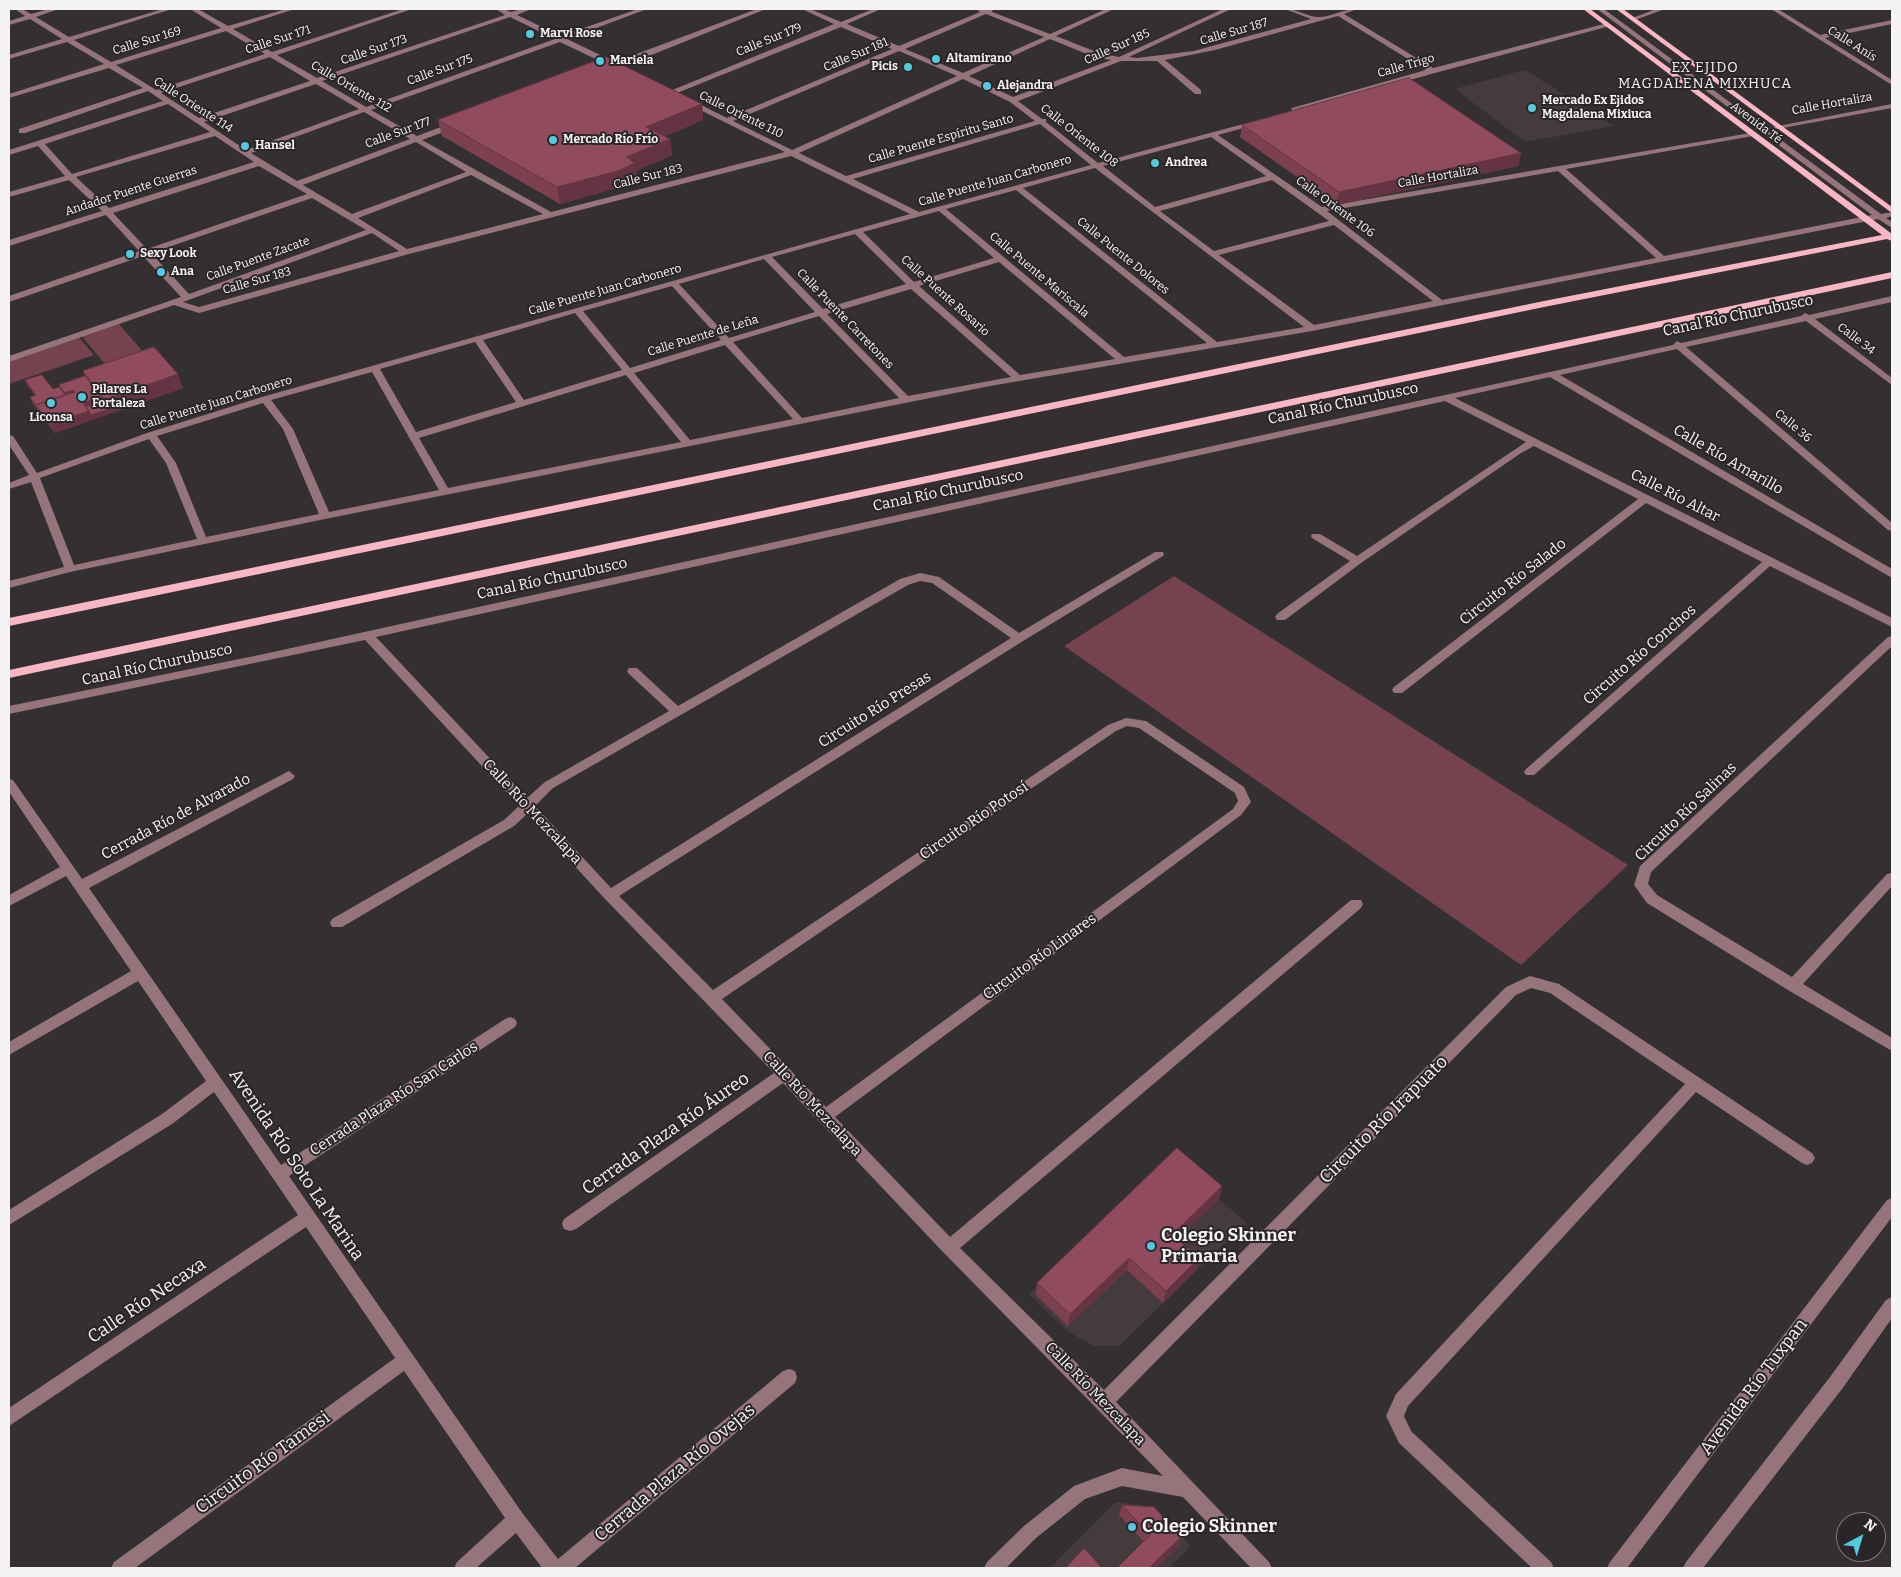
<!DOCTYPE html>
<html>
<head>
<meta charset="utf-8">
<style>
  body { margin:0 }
  #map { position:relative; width:1901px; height:1577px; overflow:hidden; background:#343031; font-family:Bitter,serif }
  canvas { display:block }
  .frame { position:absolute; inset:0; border:10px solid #f5f3f3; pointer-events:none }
  .north { position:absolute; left:1836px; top:1512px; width:50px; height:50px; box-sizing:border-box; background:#2a2627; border:1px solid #7b7879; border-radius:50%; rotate:39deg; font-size:14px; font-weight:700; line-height:20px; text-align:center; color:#f5f3f3 }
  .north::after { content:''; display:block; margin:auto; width:18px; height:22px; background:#55cadf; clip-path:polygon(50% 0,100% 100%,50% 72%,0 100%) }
</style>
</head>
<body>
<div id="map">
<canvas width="1901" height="1577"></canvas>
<div class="frame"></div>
<div class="north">N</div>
</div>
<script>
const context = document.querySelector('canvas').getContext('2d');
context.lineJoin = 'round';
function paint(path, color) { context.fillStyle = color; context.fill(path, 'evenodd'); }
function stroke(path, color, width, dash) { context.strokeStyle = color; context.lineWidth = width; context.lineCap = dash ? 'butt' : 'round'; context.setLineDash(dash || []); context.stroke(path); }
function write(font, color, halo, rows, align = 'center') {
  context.font = font + ' Bitter,serif'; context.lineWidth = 4; context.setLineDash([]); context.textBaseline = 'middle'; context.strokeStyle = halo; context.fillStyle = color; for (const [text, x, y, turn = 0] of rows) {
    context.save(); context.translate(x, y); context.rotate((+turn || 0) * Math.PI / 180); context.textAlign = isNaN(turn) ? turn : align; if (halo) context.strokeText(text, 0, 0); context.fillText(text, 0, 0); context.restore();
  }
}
paint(new Path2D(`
  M1525 70 1614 126 1525 142 1455 89Z
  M1174 1161 1246 1222 1119 1346H1093L1066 1330 1029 1294Z
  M1116 1502 1154 1507 1191 1546 1169 1568H1050Z`), '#453b3d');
paint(new Path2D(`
  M118 323 145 354 107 367 81 335Z
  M78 336 94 355 9 384V359Z
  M1174 576 1628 865 1521 965 1064 646Z`), '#74434f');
paint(new Path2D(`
  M15 9H22L31 14 49 9H59L36 17 69 37 163 9H172L74 40 111 62 221 28 190 9H198L228 26 286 9H295L233 29 272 52 403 9H412L277 55 317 78 505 15 496 9H504L511 12 522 9H531L517 15 561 36 638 9H647L567 39 615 62 757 9H766L619 68 601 71V67L608 65 560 42 371 110 417 136 454 122H460V126L422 140 551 212 785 152 684 102 691 100 727 118 892 49 841 27 672 95 665 93 834 24 802 9H810L841 22 873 9H881L847 24 899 46 980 12 976 9H993L992 12 1050 34 1106 9H1114L1056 36 1099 53 1119 57 1223 9H1231L1129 57 1137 58 1194 51 1311 19 1285 9C1297 9 1308 17 1319 17 1331 17 1343 9 1357 9L1344 14 1433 68 1608 23 1610 24V26L1435 73 1295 112 1291 110 1292 108 1426 70 1338 16 1215 50 1165 60 1201 90V94H1195L1157 61H1121L1018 101 1042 119H1046V122L1098 163 1262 119V123L1218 135 1322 207 1756 132V136H1753L1566 169 1664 256 1872 215 1597 9H1604L1881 214 1892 212V216L1886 218 1892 222V228L1878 219 1312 331 990 386 325 519 70 572 9 588V581L64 567 31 482 9 489V483L29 475 9 445V435L13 436 37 473 147 433 262 397 910 214 791 156 409 254 199 313 174 305 9 362V356L181 297 143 256 9 302V296L139 251 106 215 9 246V240L102 211 69 180 9 197V192L65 176 38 146 9 155V150L163 101 148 91 25 133H19V129L143 88 109 68 9 98V94L104 64 67 42 9 59V55L62 39 30 19 9 25V21L25 16ZM986 14 1044 37 963 73 905 49ZM510 17 555 39 366 107 322 81ZM226 31 265 54 156 90 116 65ZM1050 39 1094 57 1111 60 1013 97 969 76ZM899 51 957 76 792 150 733 121ZM270 57 310 81 199 118 161 93ZM963 79 1010 102 1035 121 846 176 799 153ZM316 84 359 109 246 150 204 122ZM168 104 210 132 72 174 45 144ZM364 112 410 139 297 181 251 153ZM1040 124 1091 165 919 212 853 179ZM215 136 254 162 109 208 76 177ZM1211 137 1266 176 1155 207 1103 166ZM416 142 466 172 352 214 303 185ZM259 166 307 194 147 249 113 213ZM1095 168 1304 327 1217 342 1023 188ZM1558 171 1656 258 1442 300 1327 211ZM471 175 543 214 407 249 358 218ZM1272 180 1329 221 1214 251 1160 211ZM1016 190 1207 343 1124 357 946 209ZM312 198 366 230 189 294 151 253ZM939 211 994 258 914 282 863 232ZM1334 225 1433 301 1314 325 1219 255ZM372 233 399 251 199 307 183 302ZM855 234 906 284 823 309 772 257ZM764 259 815 312 729 338 679 284ZM999 262 1115 359 1020 375 919 286ZM672 286 721 340 630 368 583 311ZM911 289 1011 377 908 396 827 314ZM575 313 622 370 524 400 483 340ZM819 316 899 398 802 418 733 342ZM475 342 516 402 416 432 380 369ZM725 345 793 419 690 440 634 373ZM372 372 439 490 329 512 293 429 271 400ZM626 375 681 442 448 488 419 438ZM263 403 283 429 319 514 206 537 176 463 157 436ZM149 439 166 463 197 539 74 565 40 478Z
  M1656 9H1665L1635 20 1630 19Z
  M1771 9H1778L1820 35 1892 20V24L1825 38 1892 80V85Z
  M1892 104V108L1777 129 1773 127Z
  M1892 296V302L1815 319 1892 378V385L1806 321 1686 347 1892 523V531L1888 530 1677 349 1560 375 1892 569V578L1550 377 1455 398 1892 618V627L1770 566 1534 775H1526L1524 772 1526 769 1762 562 1646 503 1402 693H1394L1392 690 1394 687 1638 499 1534 446 1521 453 1361 563 1285 620H1277L1275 617 1277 614 1350 561 1312 538 1311 536 1312 534H1320L1357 556 1526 442 1445 401 376 637 527 798 545 782 669 711 629 674 627 671 629 668H637L678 706 900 579 920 573 939 577 1019 633 1155 552H1163L1164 554 1163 556 1023 641 619 896 713 990 1108 725 1126 718 1146 721 1244 787 1251 802 1241 815 835 1117 950 1237 1351 900H1361L1363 904 1361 908 960 1248 1104 1390 1506 987 1530 976 1559 984 1812 1153 1815 1158 1812 1163 1807 1165 1802 1163 1696 1092 1408 1406 1404 1416 1411 1431 1551 1562 1554 1568H1532L1399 1443 1386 1416 1396 1394 1685 1084 1550 993 1531 988 1516 995 1116 1402 1269 1562 1272 1568H1251L1183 1497 1122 1486 1085 1499 1036 1538 1006 1568H984L987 1562 1024 1526 1074 1486 1122 1468 1163 1476 943 1252 783 1083 576 1229 570 1231 564 1229 562 1224 564 1219 774 1073 605 899 527 814 514 826 342 927H332L330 923 332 919 504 820 519 806 365 640 9 714V706L264 654 1673 345 1677 341 1681 343 1801 316 1805 313 1809 315ZM920 581 932 583 1011 638 611 888 535 806 553 788 908 585ZM1127 726 1139 728 1235 793 1238 801 1233 809 826 1107 722 999 1116 731Z
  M1892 636V646L1651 872 1648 884 1657 895 1792 977 1887 874 1892 873V886L1803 984 1892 1038V1051L1788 990 1647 903 1634 885 1640 866 1888 637Z
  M289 771 295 776 293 779 89 888 281 1165 505 1019 510 1017 515 1019 517 1023 515 1027 289 1176 523 1514 558 1559 783 1371 789 1369 795 1371 797 1377 795 1383 575 1568H542L516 1533 476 1568H454L457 1562 505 1518 404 1371 135 1568H111L114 1562 395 1358 306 1227 9 1426V1408L298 1215 214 1092 172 1124 9 1225V1210L162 1114 206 1081 138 981 9 1055V1042L131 971 66 876 9 906V895L60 867 9 792V779L13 780 82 879Z
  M1892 1198V1217L1627 1568H1607L1610 1562 1887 1200Z
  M1892 1297V1318L1842 1389 1703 1568H1683L1686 1562 1830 1377 1886 1300Z`), '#95747b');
paint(new Path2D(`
  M1583 9H1590L1892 234V241L1887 239 1544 307 9 626V618L1544 301 1882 235Z
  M1616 9H1623L1892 207V213Z
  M1892 272V278L9 678V670Z`), '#fab6c5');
paint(new Path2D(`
  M702 104 703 120 665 136 670 139 672 155 636 171 638 179 620 187 560 204 442 136 438 120Z
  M1242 125 1521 153 1518 166 1337 205 1240 137Z
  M83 371 183 388 55 433 32 402 30 397 35 395 27 385 25 380 53 389 61 390 59 385 85 376Z
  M1222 1186 1219 1199 1177 1239 1199 1258 1196 1270 1163 1303 1127 1270 1068 1326 1036 1295 1037 1283Z
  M1122 1505 1181 1537 1178 1547 1144 1542 1119 1515Z`), '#7c4051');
paint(new Path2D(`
  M702 104 703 120 648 143 646 127Z
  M670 139 672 155 636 171 638 179 620 187 560 204 557 187Z
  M1521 153 1518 166 1337 205 1339 192Z
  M178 374 183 388 55 433 50 424 83 403 102 397 106 406 109 409 105 400Z
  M73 390 77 399H67L65 393Z
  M1222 1186 1219 1199 1169 1247 1172 1235Z
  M1129 1258 1127 1270 1068 1326 1070 1314Z
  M1199 1258 1196 1270 1163 1303 1166 1291Z
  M1181 1537 1178 1547 1156 1568H1149Z`), '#653442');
const building = new Path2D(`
  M606 57 702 104 646 127 670 139 626 157 635 163 618 171 557 187 438 120Z
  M1409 78 1521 153 1339 192 1242 125Z
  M154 347 178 374 105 400 83 371Z
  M42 375 53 389 59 387 65 395 36 405 37 406 30 397 36 395 25 380Z
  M85 376 102 397 83 403 89 411 50 424 36 405 75 392 73 390 65 393 59 385Z
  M104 401 109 409 91 415 86 407Z
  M1177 1148 1222 1186 1172 1235 1199 1258 1166 1291 1129 1258 1070 1314 1037 1283Z
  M1122 1505 1154 1507 1181 1537 1149 1568H1117L1150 1535Z
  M1084 1548 1102 1568H1066Z`);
paint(building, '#904b5e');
stroke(building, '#653442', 1);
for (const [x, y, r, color] of [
  [530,34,5,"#55cadf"],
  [936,59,5,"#55cadf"],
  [600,61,5,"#55cadf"],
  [908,67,5,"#55cadf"],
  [987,86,5,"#55cadf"],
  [1532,108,5,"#55cadf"],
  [553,140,5,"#55cadf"],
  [245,146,5,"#55cadf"],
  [1155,163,5,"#55cadf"],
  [130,254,5,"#55cadf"],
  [161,272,5,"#55cadf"],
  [82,397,5,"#55cadf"],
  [51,403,5,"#55cadf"],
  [1151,1246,5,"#55cadf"],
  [1132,1527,5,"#55cadf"]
]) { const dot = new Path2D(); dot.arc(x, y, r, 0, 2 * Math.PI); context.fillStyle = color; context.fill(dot); stroke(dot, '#2a2627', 2); }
write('12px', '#f5f3f3', '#2a2627', [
  ["Calle Sur 187",1234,32,-16],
  ["Calle Sur 171",278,40,-18],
  ["Calle Sur 179",769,40,-22],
  ["Calle Sur 169",147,41,-17],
  ["Calle Anís",1852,44,32],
  ["Calle Sur 185",1117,47,-24],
  ["Calle Sur 173",374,50,-19],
  ["Calle Sur 181",856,55,-23],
  ["Calle Trigo",1406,66,-16],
  ["Calle Sur 175",440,70,-20],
  ["Calle Oriente 112",351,87,30],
  ["Calle Hortaliza",1832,104,-10],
  ["Calle Oriente 114",193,105,33],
  ["Calle Oriente 110",741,115,26],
  ["Avenida Té",1756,123,37],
  ["Calle Sur 177",398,133,-20],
  ["Calle Oriente 108",1079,136,38],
  ["Calle Puente Espíritu Santo",941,139,-16],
  ["Calle Sur 183",648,177,-14],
  ["Calle Hortaliza",1438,177,-10],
  ["Calle Puente Juan Carbonero",995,181,-16],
  ["Andador Puente Guerras",131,191,-18],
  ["Calle Oriente 106",1335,207,36],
  ["Calle Puente Dolores",1123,256,39],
  ["Calle Puente Zacate",258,259,-20],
  ["Calle Puente Mariscala",1039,275,40],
  ["Calle Sur 183",257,281,-16],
  ["Calle Puente Juan Carbonero",605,290,-16],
  ["Calle Puente Rosario",945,296,42],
  ["Calle Puente Carretones",845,319,46],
  ["Calle Puente de Leña",703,336,-17],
  ["Calle 34",1856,339,37],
  ["Calle Puente Juan Carbonero",216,403,-17],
  ["Calle 36",1793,426,40]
]);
write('bold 12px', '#f5f3f3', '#2a2627', [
  ["Marvi Rose",540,34],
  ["Altamirano",946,59],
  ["Mariela",610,61],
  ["Picis",898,67,"right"],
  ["Alejandra",997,86],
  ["Mercado Ex Ejidos",1542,101],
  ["Magdalena Mixiuca",1542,115],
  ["Mercado Río Frío",563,140],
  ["Hansel",255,146],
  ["Andrea",1165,163],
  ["Sexy Look",140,254],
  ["Ana",171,272],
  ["Pilares La",92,390],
  ["Fortaleza",92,404],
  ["Liconsa",51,418,"center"]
], 'left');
context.letterSpacing = '1px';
write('14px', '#f5f3f3', '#2a2627', [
  ["EX EJIDO",1705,68],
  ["MAGDALENA MIXHUCA",1705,84]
]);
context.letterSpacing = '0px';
write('15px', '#f5f3f3', '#2a2627', [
  ["Canal Río Churubusco",1738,316,-12],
  ["Canal Río Churubusco",1343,404,-12],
  ["Calle Río Amarillo",1728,460,30],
  ["Canal Río Churubusco",948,491,-12],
  ["Calle Río Altar",1675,496,27],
  ["Canal Río Churubusco",552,579,-12],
  ["Circuito Río Salado",1513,582,-38],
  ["Circuito Río Conchos",1640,655,-41],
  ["Canal Río Churubusco",157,665,-12],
  ["Circuito Río Presas",875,710,-32],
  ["Calle Río Mezcalapa",532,812,47],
  ["Circuito Río Salinas",1686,812,-44],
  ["Cerrada Río de Alvarado",176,817,-28],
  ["Circuito Río Potosí",974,821,-34],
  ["Circuito Río Linares",1040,957,-36],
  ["Cerrada Plaza Río San Carlos",394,1099,-33],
  ["Calle Río Mezcalapa",812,1104,47],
  ["Calle Río Mezcalapa",1095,1394,46]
]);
write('18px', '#f5f3f3', '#2a2627', [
  ["Circuito Río Irapuato",1384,1120,-45],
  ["Cerrada Plaza Río Áureo",666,1134,-35],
  ["Avenida Río Soto La Marina",296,1165,56],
  ["Calle Río Necaxa",147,1301,-34],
  ["Avenida Río Tuxpan",1754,1387,-53],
  ["Circuito Río Tamesi",263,1463,-36],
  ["Cerrada Plaza Río Ovejas",675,1473,-40]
]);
write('bold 18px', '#f5f3f3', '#2a2627', [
  ["Colegio Skinner",1161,1236],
  ["Primaria",1161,1257],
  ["Colegio Skinner",1142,1527]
], 'left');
</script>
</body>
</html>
